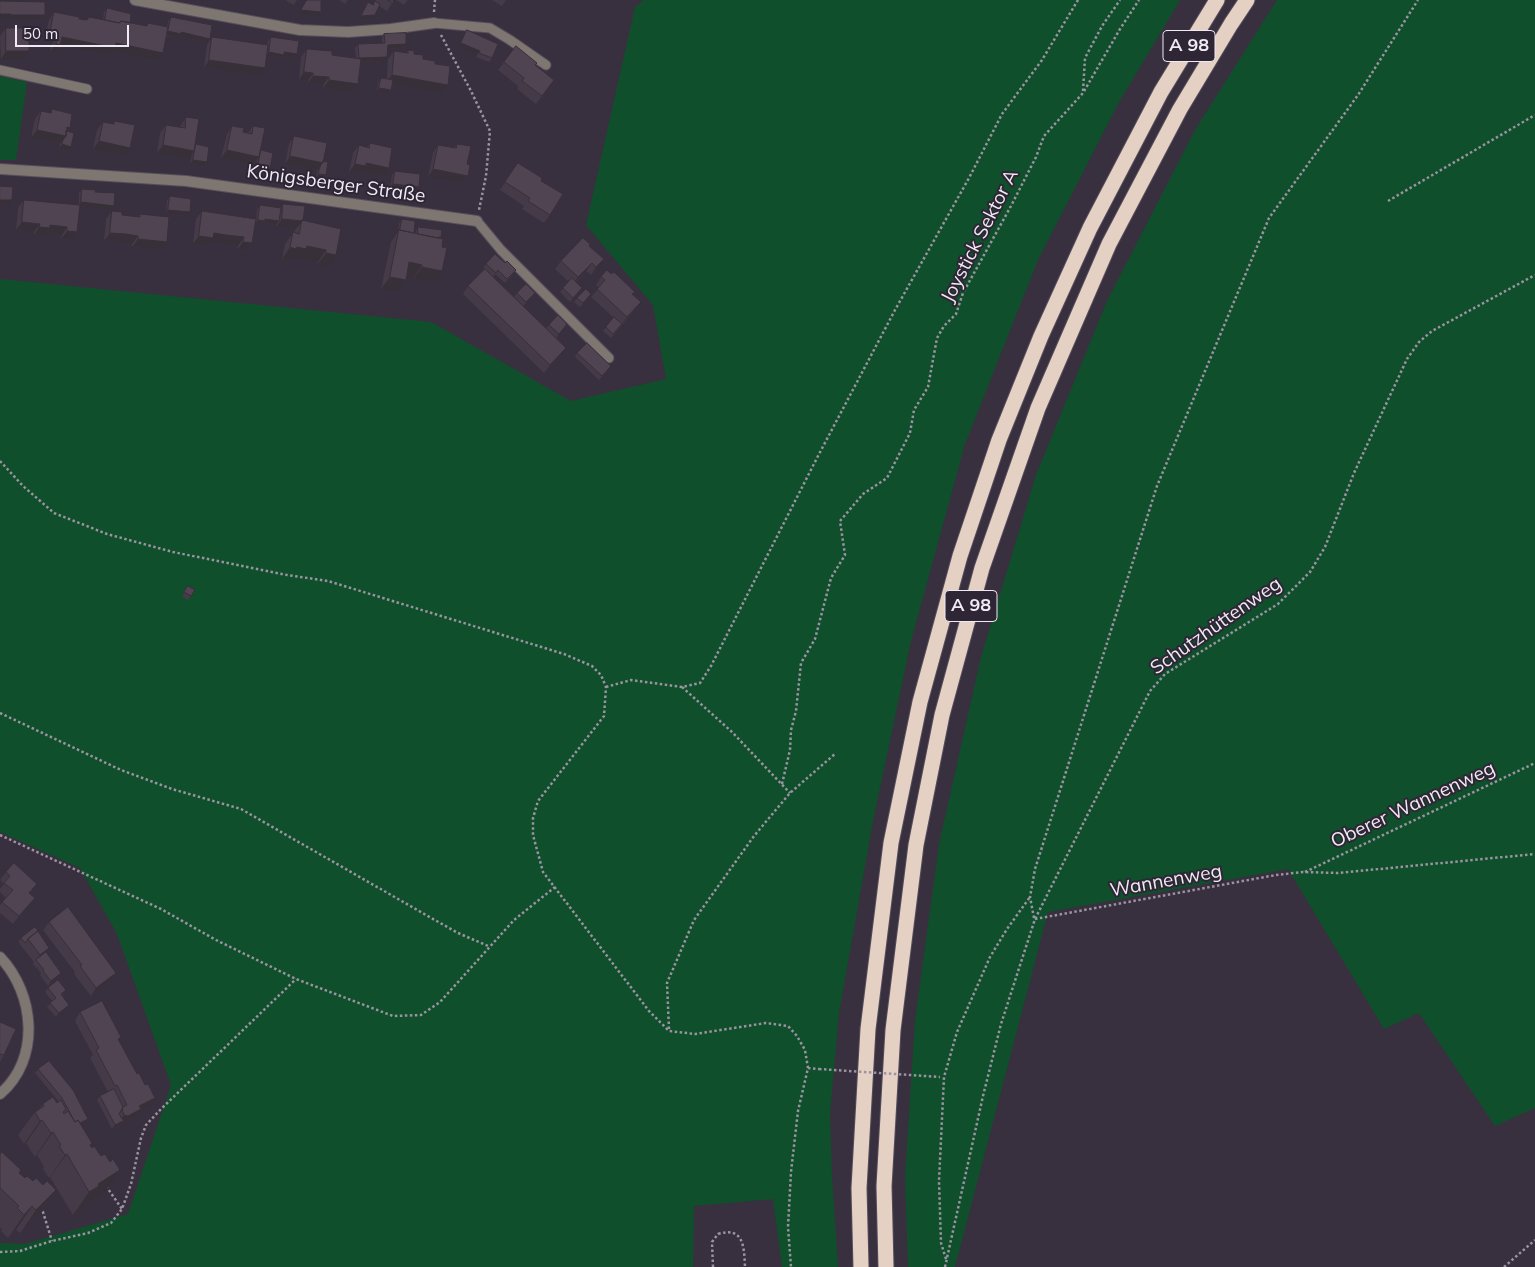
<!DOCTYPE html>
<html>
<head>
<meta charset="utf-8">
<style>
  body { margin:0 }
  #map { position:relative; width:1535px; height:1267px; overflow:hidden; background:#39303f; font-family:Mulish,sans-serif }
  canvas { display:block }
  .scale { position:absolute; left:15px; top:25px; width:114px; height:22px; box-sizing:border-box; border:2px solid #f0eaf4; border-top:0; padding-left:6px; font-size:15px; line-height:18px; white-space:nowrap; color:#f0eaf4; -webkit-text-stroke:4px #2f2635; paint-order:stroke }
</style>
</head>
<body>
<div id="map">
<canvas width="1535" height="1267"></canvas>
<div class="scale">50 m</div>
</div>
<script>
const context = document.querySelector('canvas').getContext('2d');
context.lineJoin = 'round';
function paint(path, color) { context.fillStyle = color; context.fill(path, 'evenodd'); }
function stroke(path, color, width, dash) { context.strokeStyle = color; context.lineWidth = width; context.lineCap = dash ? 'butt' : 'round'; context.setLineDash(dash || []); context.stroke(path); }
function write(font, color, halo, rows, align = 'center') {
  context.font = font + ' Mulish,sans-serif'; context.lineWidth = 4; context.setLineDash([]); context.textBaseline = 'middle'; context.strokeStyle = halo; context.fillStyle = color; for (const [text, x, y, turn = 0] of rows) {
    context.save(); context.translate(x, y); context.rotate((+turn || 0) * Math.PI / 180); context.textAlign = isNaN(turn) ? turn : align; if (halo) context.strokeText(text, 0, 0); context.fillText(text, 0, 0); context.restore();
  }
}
paint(new Path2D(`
  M644 0H1180L1118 104 1038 260 965 444 911 641 873 821 839 1013 830 1113 832 1176 838 1267H782L773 1199 694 1206 693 1267H0V1243L25 1244 128 1214 171 1085 117 934 80 868 0 832V279L431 322 571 401 666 379 653 305 586 225 635 7Z
  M1277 0H1535V1108L1495 1126 1419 1013 1384 1029 1288 869 1048 912 955 1267H908L905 1177 915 1020 939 844 981 657 1036 475 1107 301 1195 130Z
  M0 76 27 82 16 160H0Z`), '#0f4f2c');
const lane = new Path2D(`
  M434 23 490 28 510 40 546 65
  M0 70 87 89
  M477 221 501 250 609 358`);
const street = new Path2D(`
  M135 0 300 30 348 32 391 29 434 23
  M0 169 186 181 477 221
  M0 957C35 994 41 1059 0 1094`);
const highway = new Path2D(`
  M861 1267 859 1188 868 1029 891 843 920 702 960 556 999 440 1041 336 1090 228 1161 92 1217 0
  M886 1267 884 1186 893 1030 916 845 942 715 982 568 1038 408 1109 244 1180 109 1231 24 1247 0`);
stroke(lane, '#564e5c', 11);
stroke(street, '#564e5c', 12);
stroke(highway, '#564e5c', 17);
stroke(new Path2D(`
  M434 12 435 0
  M441 35 471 91 490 131 486 176 479 210
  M1083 91 1085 58 1102 26 1120 0
  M1388 201 1535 115
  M0 461 23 486 54 513 107 534 173 552 287 575 328 581 564 654 592 666 601 675 606 687 604 716 538 801 533 818V835L543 872 649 1011 669 1031 695 1034 766 1023 788 1026 797 1036 805 1050 808 1068 798 1111 791 1172 788 1227 791 1267
  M606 687 631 680 682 687 700 683 711 666 818 456 895 310 969 178 1002 114 1042 60 1078 0
  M682 687 732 732 790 793
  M0 713 121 770 172 789 241 809 426 915 458 933 488 946
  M782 784 790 750 791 730 796 711 801 663 815 639 831 578 845 555 840 521 863 494 887 478 910 433 914 410 928 387 937 338 944 326 956 314 963 293 1011 206 1036 157 1044 136 1083 93 1120 29 1139 0
  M0 835 161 909 216 940 296 979 393 1016 421 1015 440 1002 514 920 555 887
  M1305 872 1535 763
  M1034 918 1030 897 1035 869 1157 486 1269 218 1358 95 1418 0
  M1035 919 1276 875 1303 872 1338 873 1535 854
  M669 1029 667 983 694 920 754 836 790 793 836 753
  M808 1068 819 1069
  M106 1186 122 1209
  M39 1208 43 1212 52 1241
  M0 1252 20 1251 52 1241 88 1233 111 1223 122 1209 131 1184 141 1138 146 1125 161 1109 296 979
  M946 1259 941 1243 939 1181 944 1077 957 1032 990 957 1007 929 1030 897
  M713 1267 712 1242 718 1234C744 1226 744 1247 745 1267
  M945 1267 983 1096 1001 1024 1035 919 1150 691 1165 674 1278 604 1310 572 1325 547 1354 473 1407 359 1419 342 1432 331 1535 275
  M1504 1267 1535 1240`), '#9b93a0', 2.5, [2.5, 2.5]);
stroke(lane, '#7e7671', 9);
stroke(street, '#7e7671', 10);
stroke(highway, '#e5d0c4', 15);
stroke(new Path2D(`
  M819 1069 940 1077`), '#9b93a0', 2.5, [2.5, 2.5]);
paint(new Path2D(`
  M287 0H297L294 5 286 1Z
  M339 0H348L345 4Z
  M374 0H394L387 11 379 6 372 19 358 20 368 2 373 5 375 1H376Z
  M396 0H408L404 5Z
  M492 0H506L502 6Z
  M107 8 130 23 146 26 148 23 167 27 168 21 171 17 210 39 207 43 179 36 178 38 167 36 157 61 112 52 110 56 60 45 55 53 50 52 52 44 44 42 49 20 54 12 87 20H103L104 12Z
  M6 28 23 59H1L0 36Z
  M467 30 492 58 489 62 476 57 477 55 459 47 464 34Z
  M384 34 406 44 403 48 387 49 384 61 361 62 358 84 352 92 323 88V85L307 84 308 81 299 80 301 57 307 49 332 55 356 58 355 48 358 44 382 43V38Z
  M212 37 267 45 268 41 271 37 294 58 283 56 281 59 266 56 259 76 204 68 207 45Z
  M408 50 423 59 435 64 448 85 442 93 392 84 391 90 388 94 377 92 378 82 381 78H387L388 59 394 51 406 53Z
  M504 62 535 65 554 80 536 104 517 89 518 86 498 70Z
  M52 109 70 128 67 131 71 147 68 151 59 148 60 144 31 138 35 119 41 111 50 113Z
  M186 117 195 145 207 162 204 167 190 164 192 154 189 159 157 153 160 133 166 125 180 127 181 125Z
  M114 121 124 156 93 149 97 130 103 122 112 124Z
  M232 126 243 132 248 133 253 126 260 151 267 172 255 170 257 160 253 165 221 158 227 134Z
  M294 136 323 161 326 175 323 179 316 178 317 171 285 164 289 144Z
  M370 143 384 176 362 172 360 174 349 172 353 153 359 145 367 147Z
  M457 144 468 176 462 184 428 177 433 153 438 145 454 148Z
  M518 163 550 215 544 223 522 209 524 206 500 190Z
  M395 171 416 191 390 188 392 175Z
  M82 189 95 192 114 206 112 210 80 206 72 240 61 239 62 235 46 233 44 236 34 235V232L16 230 18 208 24 200 79 205V193Z
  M170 196 187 216 166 214 167 200Z
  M283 204 303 221 341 229 327 267 317 265 318 262 300 258 298 261 289 259 288 261 282 259 285 244 296 229 276 227V225L264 223 262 225 255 224 252 243 247 251 237 250 238 246 220 243 211 242 208 246 193 244 196 219 202 211 256 219 257 210 260 205 281 208Z
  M112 211 122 215 138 217 140 214 161 250 132 247V244L120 242 104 241 106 219Z
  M402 219 414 233H415L418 227 441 237 440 238 434 283 413 279 414 277 407 275 397 292 381 289 391 242 398 232 399 223Z
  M589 246 599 267 591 275 586 271 576 282 582 288 570 302 560 292 569 282 555 269 561 261Z
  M486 264 513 274 505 283 495 274 493 277 514 297 517 293H535L523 306 546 328 549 325 567 324 556 338 561 356 544 373 463 294 468 286 485 269 483 268Z
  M611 274 635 292 633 294 635 310 611 338 603 331 614 318 591 297 599 288 596 285 601 277Z
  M591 294 580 307 574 302 577 298Z
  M577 353 608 370 599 380 575 357Z
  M188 586 195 590 188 600 182 596Z
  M6 872 30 893 29 906 13 924 0 913V905L6 898 0 892V889L4 884 0 880Z
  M49 922 116 973 110 981 91 996 74 974 75 972 43 930Z
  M35 927 49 948 46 952 61 973 58 977 48 986 40 975 41 973 33 964 34 962 18 942 21 938Z
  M48 988 64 994 62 995 66 1009 56 1017 47 1007 52 1001 45 992Z
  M80 1012 119 1040 150 1106 141 1110 136 1117 112 1129 97 1100 100 1096 108 1092 90 1058 93 1055 75 1021Z
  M0 1022 4 1055 0 1062Z
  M38 1069 85 1123 81 1125 92 1143 90 1146 104 1193 86 1205 83 1209 73 1215 50 1177 49 1178 43 1169 44 1167 37 1155 35 1157 26 1143 24 1144 18 1135 35 1112 39 1109 43 1104 57 1103 59 1102 35 1073Z
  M0 1154 25 1178 56 1190 39 1213 20 1233 16 1230 8 1238 1 1231 2 1229 0 1227Z`), '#453a47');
paint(new Path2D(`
  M301 10 321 12 318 16 298 14Z
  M0 14H11L8 18H0Z
  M11 15H45L42 19H9Z
  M375 15 372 19 358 20 361 16Z
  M168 31 181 32 210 39 207 43 179 36 178 38 166 35Z
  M50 34 57 35 52 44 44 42Z
  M62 37 116 43 163 53 157 61 112 52 110 56 60 45 55 53 50 52Z
  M461 43 480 51 477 55 459 47Z
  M406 44 403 48 385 49 388 45Z
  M6 51H29L23 59H1Z
  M269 52H284L297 54 294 58 283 56 281 59 266 56Z
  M387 57 384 61 356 62 359 58Z
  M209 60 265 68 259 76 204 68Z
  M304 72 313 73 308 81 299 80Z
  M392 75 448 85 442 93 386 83Z
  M313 76 329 77 323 85 307 84Z
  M329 80 358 84 352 92 323 88Z
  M379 88 391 90 388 94 377 92Z
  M67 127 70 128 64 135 66 136 60 144 31 138 37 130Z
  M99 141 130 148 124 156 93 149Z
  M62 144 71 147 68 151 59 148Z
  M163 145 194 151 189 159 157 153Z
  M227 150 259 157 253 165 221 158Z
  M290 156 323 163 317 171 285 164Z
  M193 160 207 162 204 167 190 164Z
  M366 163 389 168 384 176 362 172 360 174 349 172 355 164Z
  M258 166 270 168 267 172 255 170Z
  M433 169 468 176 462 184 428 177Z
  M318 174 326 175 323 179 316 178Z
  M393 184 419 187 416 191 390 188Z
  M0 200H12L9 204H0Z
  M81 202 114 206 112 210 78 206Z
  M168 210 190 212 187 216 166 214Z
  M265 219 279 221 276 225 264 223 262 225 255 224 258 220Z
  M282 219 302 221 296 229 276 227Z
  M22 222 40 224 34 232 16 230Z
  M50 225 67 227 62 235 46 233 44 236 34 235 39 227Z
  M67 231 77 232 72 240 61 239Z
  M110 233 126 234 138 236 132 244 120 242 104 241Z
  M214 233 244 237 238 246 211 242 208 246 193 244 199 236Z
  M138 239 167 242 161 250 132 247Z
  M243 242 252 243 247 251 237 250Z
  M307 246 326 250 318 262 300 258 298 261 289 259 288 261 282 259 290 247Z
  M326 253 336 255 327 267 317 265Z
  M604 259 599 267 591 275 596 267Z
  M409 262 422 265 414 277 401 274Z
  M592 263 586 271 572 285 578 277Z
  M422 267 442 271 434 283 413 279Z
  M390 277 406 280 397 292 381 289Z
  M641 302 635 310 621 325 627 317Z
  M566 348 561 356 544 373 550 365Z
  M35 898 29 906 13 924 19 916Z
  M49 948 44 956 36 960 40 955Z
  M61 973 58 977 48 986 51 981Z
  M116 973 110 981 91 996 96 988Z
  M69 1005 66 1009 56 1017 59 1013Z
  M155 1098 150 1106 141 1110 136 1117 112 1129 115 1125 119 1123 124 1115 139 1106Z
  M88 1119 85 1123 73 1129 76 1125Z
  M42 1120 26 1143 24 1144 40 1121Z
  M53 1132 37 1155 35 1157 51 1133Z
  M67 1154 50 1177 49 1178 65 1155Z
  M120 1170 104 1193 86 1205 83 1209 73 1215 89 1192 98 1184Z
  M56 1190 39 1213 20 1233 36 1210Z
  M32 1206 16 1230 8 1238 24 1215Z`), '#383039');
const building = new Path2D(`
  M307 0H321V12L301 10Z
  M388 0H394L393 3Z
  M0 1 45 2V15H11V14H0Z
  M375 1 380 4 375 15 361 16 368 2 373 5Z
  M107 8 131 14 130 23 121 21 119 23 105 20Z
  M54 12 79 17V19L87 20 89 17 120 23 121 21 147 26 148 23 168 27 163 53 116 43 115 48 62 37 60 45 56 44 57 35 50 34Z
  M171 17 212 25 210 39 181 32V34L168 31Z
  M6 28H29V51H6Z
  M467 30 498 44 492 58 479 53 480 51 461 43Z
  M406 33V44L388 45 387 57 359 58 358 44 385 43 384 34Z
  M212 37 268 45 265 68 209 60Z
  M271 37 299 41 297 54 284 52V55L269 52Z
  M516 46 537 63 535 65 554 80 542 96 522 81 524 78 504 62Z
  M307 49 332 51V55L361 59 358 84 329 80V77L313 76V73L304 72Z
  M408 50 414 51V54L423 55V59L435 61V64L450 66 448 85 392 75 394 51 408 53Z
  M381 78 393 80 391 90 379 88Z
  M52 109 72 114 70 128 67 127 66 136 37 130 41 111 51 113Z
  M186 117 199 119 194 151 163 145 166 125 185 128Z
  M114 121 135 125 130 148 99 141 103 122 114 124Z
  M232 126 244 128 243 132 252 134 253 126 265 128 259 157 227 150Z
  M66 131 74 133 71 147 62 144 63 140 66 136Z
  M294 136 327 143 323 163 290 156Z
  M370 143 392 148 389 168 366 163V166L355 164 359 145 369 148Z
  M196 144 209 147 207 162 193 160Z
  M457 144 471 146 467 164 470 165 468 176 433 169 438 145 456 148Z
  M261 150 273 153 270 168 258 166Z
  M323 161 328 162 326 175 318 174 320 167Z
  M518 163 542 178 541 181 563 194 550 215 528 201 530 198 505 182Z
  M395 171 420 174 419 187 393 184Z
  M0 186 13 187 12 200H0Z
  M82 189 96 190 95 192 115 193 114 206 81 202Z
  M170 196 191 199 190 212 168 210Z
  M24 200 80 205 77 232 67 231V227L50 225V228L39 227 40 224 22 222Z
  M283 204 305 206 303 221 282 219Z
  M260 205 281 208 279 221 265 219V221L258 220Z
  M112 211 122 212V215L140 217V214L169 217 167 242 138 239V236L126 234 110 233Z
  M202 211 256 219 252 243 243 242 244 237 226 235 214 233 213 238 199 236Z
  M402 219 415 221 414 233 400 230Z
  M302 220 341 229 336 255 326 253V250L307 246 306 249 297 247 296 249 290 247 293 232 299 234Z
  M418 227 442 230 441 237H438V238L418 234Z
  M399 230 443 239 442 247 447 248 442 271 422 267V265L409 262 406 280 390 277Z
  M583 238 590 244 589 246 604 259 596 267 592 263 578 277 561 261Z
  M495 254 505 263 507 261 516 270 507 279 498 270 496 273 486 264Z
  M485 269 566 348 550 365 468 286Z
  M607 270 611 274 614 272 635 292 632 294 641 302 627 317 597 289 605 280 601 277Z
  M572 278 582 288 573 298 563 288Z
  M526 284 535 293 526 302 517 293Z
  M586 289 591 294 583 303 577 298Z
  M558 315 567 324 559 334 549 325Z
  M614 317 622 324 613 334 606 327Z
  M587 343 611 366 602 376 577 353Z
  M188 586 195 590 191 596 184 592Z
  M14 863 37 884 29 893 35 898 19 916 2 902 13 890 4 883 10 876 6 872Z
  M68 907 116 973 96 988 80 966 82 965 49 922Z
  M35 927 38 931 28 939 25 943 21 938Z
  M38 931 49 948 40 955 28 939Z
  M46 952 61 973 51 981 43 971 44 970 36 960Z
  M58 980 66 990 61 994 69 1005 59 1013 50 1003 56 998 48 988Z
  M102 1001 121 1037 118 1039 137 1074 139 1073 145 1085 148 1084 155 1098 139 1106 141 1109 128 1116 124 1115 122 1110 123 1107 127 1105 117 1085 115 1086 96 1050 99 1048 80 1012Z
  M0 1022 16 1029 4 1055 0 1054Z
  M49 1061 73 1090 88 1119 80 1123 78 1120 75 1122 62 1098 38 1069Z
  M114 1089 123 1107 119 1114 122 1119 125 1120 115 1125 100 1096Z
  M53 1097 57 1103 61 1100 66 1109 63 1112 64 1114 68 1111 75 1122 78 1120 92 1143 90 1145 92 1148 94 1146 101 1156 105 1154 110 1162 113 1159 120 1170 98 1184 99 1186 89 1192 67 1154 65 1155 59 1146 61 1145 53 1132 51 1133 42 1120 40 1121 35 1112 44 1106 43 1104Z
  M2 1152 21 1170 19 1173 25 1178 27 1176 33 1181 36 1178 43 1185 47 1181 56 1190 36 1210 32 1206 24 1215 17 1208 19 1206 0 1188V1154Z`);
paint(building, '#504452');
stroke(building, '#383039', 1);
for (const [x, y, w] of [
  [1189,46,52],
  [971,606,52]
]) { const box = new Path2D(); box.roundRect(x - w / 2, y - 15.5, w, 31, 4); context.fillStyle = '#2f2635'; context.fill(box); stroke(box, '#f0eaf4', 1); }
write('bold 18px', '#f0eaf4', null, [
  ["A 98",1189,46],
  ["A 98",971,606]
]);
write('19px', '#f0eaf4', '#2f2635', [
  ["Königsberger Straße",336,184,8],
  ["Joystick Sektor A",980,236,-63],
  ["Schutzhüttenweg",1216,626,-35],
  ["Oberer Wannenweg",1413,805,-25],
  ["Wannenweg",1166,881,-10]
]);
</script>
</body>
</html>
